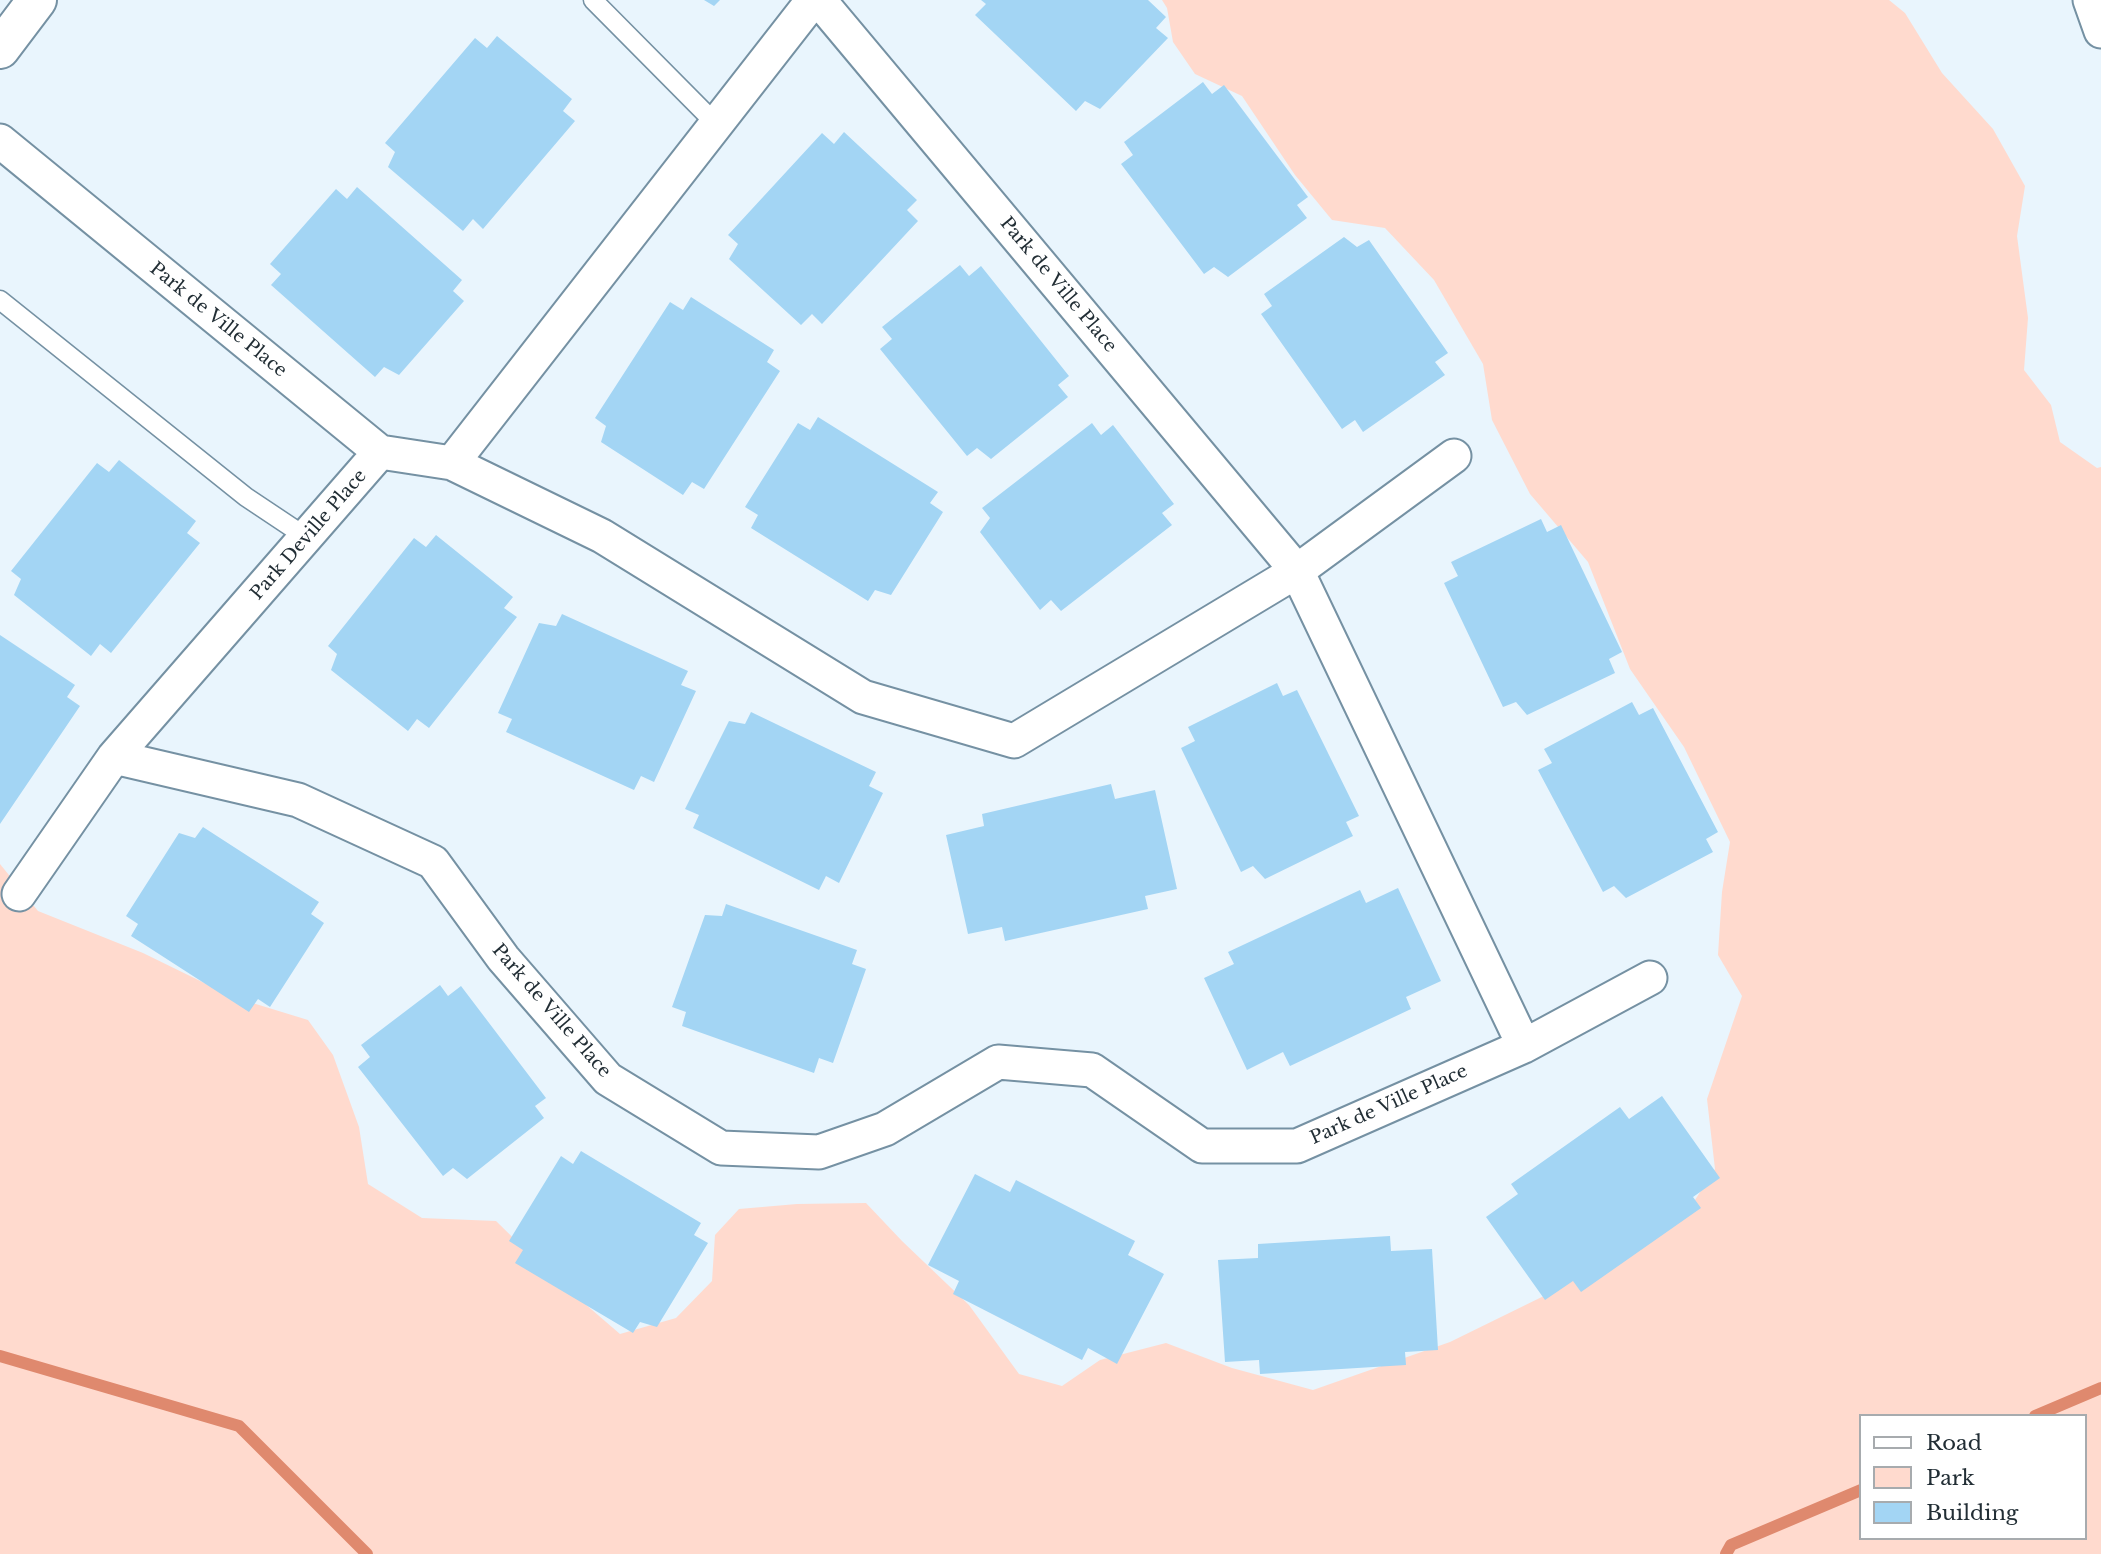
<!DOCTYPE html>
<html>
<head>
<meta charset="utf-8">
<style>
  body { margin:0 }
  #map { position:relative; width:2101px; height:1554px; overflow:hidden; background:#e9f5fd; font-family:"Libre Baskerville",serif }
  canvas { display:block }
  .legend { position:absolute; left:1859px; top:1414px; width:228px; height:126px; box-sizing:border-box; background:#fff; border:2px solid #a7abae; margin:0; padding:9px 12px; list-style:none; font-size:21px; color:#222e35 }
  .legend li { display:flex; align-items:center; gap:14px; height:35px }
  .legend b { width:35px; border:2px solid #a7abae }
</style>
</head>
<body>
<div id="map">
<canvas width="2101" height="1554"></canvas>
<ul class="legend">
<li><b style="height:9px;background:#fff"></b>Road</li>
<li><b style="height:19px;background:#ffdace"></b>Park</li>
<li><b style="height:19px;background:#a3d5f4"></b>Building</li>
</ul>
</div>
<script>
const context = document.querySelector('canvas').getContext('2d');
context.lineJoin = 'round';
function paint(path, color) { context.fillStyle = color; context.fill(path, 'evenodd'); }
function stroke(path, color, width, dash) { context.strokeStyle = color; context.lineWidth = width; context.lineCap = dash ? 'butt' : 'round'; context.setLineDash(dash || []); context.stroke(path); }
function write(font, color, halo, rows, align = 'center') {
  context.font = font + ' "Libre Baskerville",serif'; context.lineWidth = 7; context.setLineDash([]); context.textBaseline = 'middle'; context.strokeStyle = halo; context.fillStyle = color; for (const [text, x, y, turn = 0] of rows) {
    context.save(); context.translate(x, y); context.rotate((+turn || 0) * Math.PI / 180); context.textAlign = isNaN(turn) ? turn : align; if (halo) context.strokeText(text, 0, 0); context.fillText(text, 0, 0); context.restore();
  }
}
paint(new Path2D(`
  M1162 0H1889L1905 13 1942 73 1993 129 2025 186 2017 236 2028 318 2024 370 2051 405 2060 442 2097 468 2101 467V1554H0V864L38 911 143 953 233 997 308 1020 333 1055 359 1127 368 1184 422 1218 496 1221 548 1272 620 1334 676 1318 712 1281 715 1235 739 1209 797 1204 866 1203 902 1241 969 1305 1019 1374 1062 1386 1100 1360 1166 1343 1232 1368 1313 1390 1450 1342 1554 1291 1684 1217 1715 1169 1707 1099 1742 996 1718 955 1722 892 1730 842 1684 747 1630 669 1588 562 1530 494 1492 420 1483 364 1434 280 1385 228 1332 220 1295 175 1242 96 1195 74 1173 42 1167 8ZM1861 1416H2085V1538H1861Z`), '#ffdace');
stroke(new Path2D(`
  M0 1356 239 1426 367 1554
  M2035 1416 2101 1388
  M1726 1554 1731 1545 1861 1490`), '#df896e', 12);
paint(new Path2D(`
  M704 0H720L714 6Z
  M981 0H1148L1166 17 1156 28 1168 38 1100 109 1085 101 1076 111 975 15 986 4Z
  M497 36 572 99 563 111 575 121 483 229 473 219 463 231 388 167 395 152 385 143 475 38 487 48Z
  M1203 82 1212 94 1224 85 1308 197 1297 205 1307 218 1228 277 1214 267 1204 274 1121 164 1133 155 1124 142Z
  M844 132 917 200 907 210 918 221 822 324 812 314 801 325 729 259 738 244 728 235 822 133 834 144Z
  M357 187 462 280 453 291 464 301 399 375 384 367 375 377 271 285 281 274 270 264 336 189 347 199Z
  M1344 237 1357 247 1369 240 1448 353 1435 362 1445 375 1363 432 1355 420 1342 429 1261 314 1272 306 1264 294Z
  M960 265 969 276 981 266 1069 376 1058 385 1068 397 991 459 977 448 967 456 880 349 892 339 882 327Z
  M691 297 774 350 767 362 780 371 704 489 692 482 683 495 601 442 606 426 595 418 670 302 683 310Z
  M818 417 938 492 930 503 943 512 891 595 875 590 868 601 751 528 758 515 745 507 798 423 810 430Z
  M1092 423 1101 435 1113 425 1174 504 1162 513 1172 525 1061 611 1051 600 1040 610 980 532 990 518 982 508Z
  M119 460 196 521 187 533 200 543 111 653 100 644 91 656 14 595 21 579 11 571 97 463 109 472Z
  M1541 519 1547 532 1561 525 1622 652 1609 659 1615 673 1527 715 1516 702 1503 707 1444 583 1458 576 1451 562Z
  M436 535 513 597 504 608 517 617 429 728 417 719 408 731 331 670 337 654 328 646 414 538 426 547Z
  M562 614 688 671 681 685 696 691 654 782 641 776 634 790 506 732 512 719 498 713 539 623 556 626Z
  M0 635 75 685 67 697 80 706 0 824Z
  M1277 683 1283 696 1297 690 1359 816 1346 822 1353 836 1265 879 1253 866 1241 872 1181 748 1195 741 1188 727Z
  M1632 702 1639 715 1653 708 1718 832 1706 839 1713 852 1626 898 1614 886 1603 892 1538 770 1552 763 1544 749Z
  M751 712 876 772 869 786 883 793 839 883 826 876 819 890 693 828 699 815 685 809 729 721 745 724Z
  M1111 784 1115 799 1155 790 1177 889 1145 896 1148 909 1005 941 1002 927 968 934 946 835 984 826 982 814Z
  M203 827 319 902 311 914 324 923 270 1007 258 999 249 1012 131 936 138 924 126 916 179 833 195 838Z
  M1398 888 1441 981 1406 997 1411 1009 1290 1066 1283 1052 1247 1070 1204 978 1234 964 1228 952 1360 890 1366 903Z
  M726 904 857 950 852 964 866 969 833 1063 819 1058 814 1073 682 1026 686 1012 672 1007 705 915 722 916Z
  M440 985 448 996 461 986 546 1098 535 1106 544 1118 467 1179 453 1168 443 1176 358 1067 370 1057 361 1045Z
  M1662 1096 1720 1178 1693 1197 1701 1208 1581 1292 1573 1281 1545 1300 1486 1217 1518 1194 1511 1184 1620 1107 1629 1119Z
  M581 1151 701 1223 694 1235 708 1243 657 1327 640 1322 633 1333 515 1263 523 1250 509 1241 561 1156 573 1164Z
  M975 1174 1010 1192 1016 1180 1135 1241 1128 1255 1164 1274 1117 1364 1088 1348 1082 1360 953 1294 959 1281 928 1265Z
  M1390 1236 1391 1251 1432 1249 1438 1350 1405 1352 1406 1365 1260 1374 1259 1360 1225 1362 1218 1260 1258 1258V1244Z`), '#a3d5f4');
const lane = new Path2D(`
  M593 0 716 124
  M0 300 246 497 306 537`);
const street = new Path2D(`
  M819 0 1297 571 1524 1046
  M2090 0 2101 31
  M0 141 380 452 452 463 813 0
  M452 463 602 536 863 697 1014 741 1297 571 1454 456
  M114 757 298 800 433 862 503 958 608 1079 721 1148 819 1152 885 1129 998 1062 1092 1070 1202 1146H1297L1524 1046 1650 978
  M19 894 114 757 380 452`);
const secondary = new Path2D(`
  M0 49 37 0`);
stroke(lane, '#7591a3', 21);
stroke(street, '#7591a3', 37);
stroke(secondary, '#7591a3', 42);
stroke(lane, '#fff', 18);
stroke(street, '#fff', 33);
stroke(secondary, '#fff', 38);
write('18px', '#222e35', '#fff', [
  ["Park de Ville Place",1058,285,50],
  ["Park de Ville Place",218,320,39],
  ["Park Deville Place",309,535,-49],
  ["Park de Ville Place",551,1011,49],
  ["Park de Ville Place",1389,1105,-24]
]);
</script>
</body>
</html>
